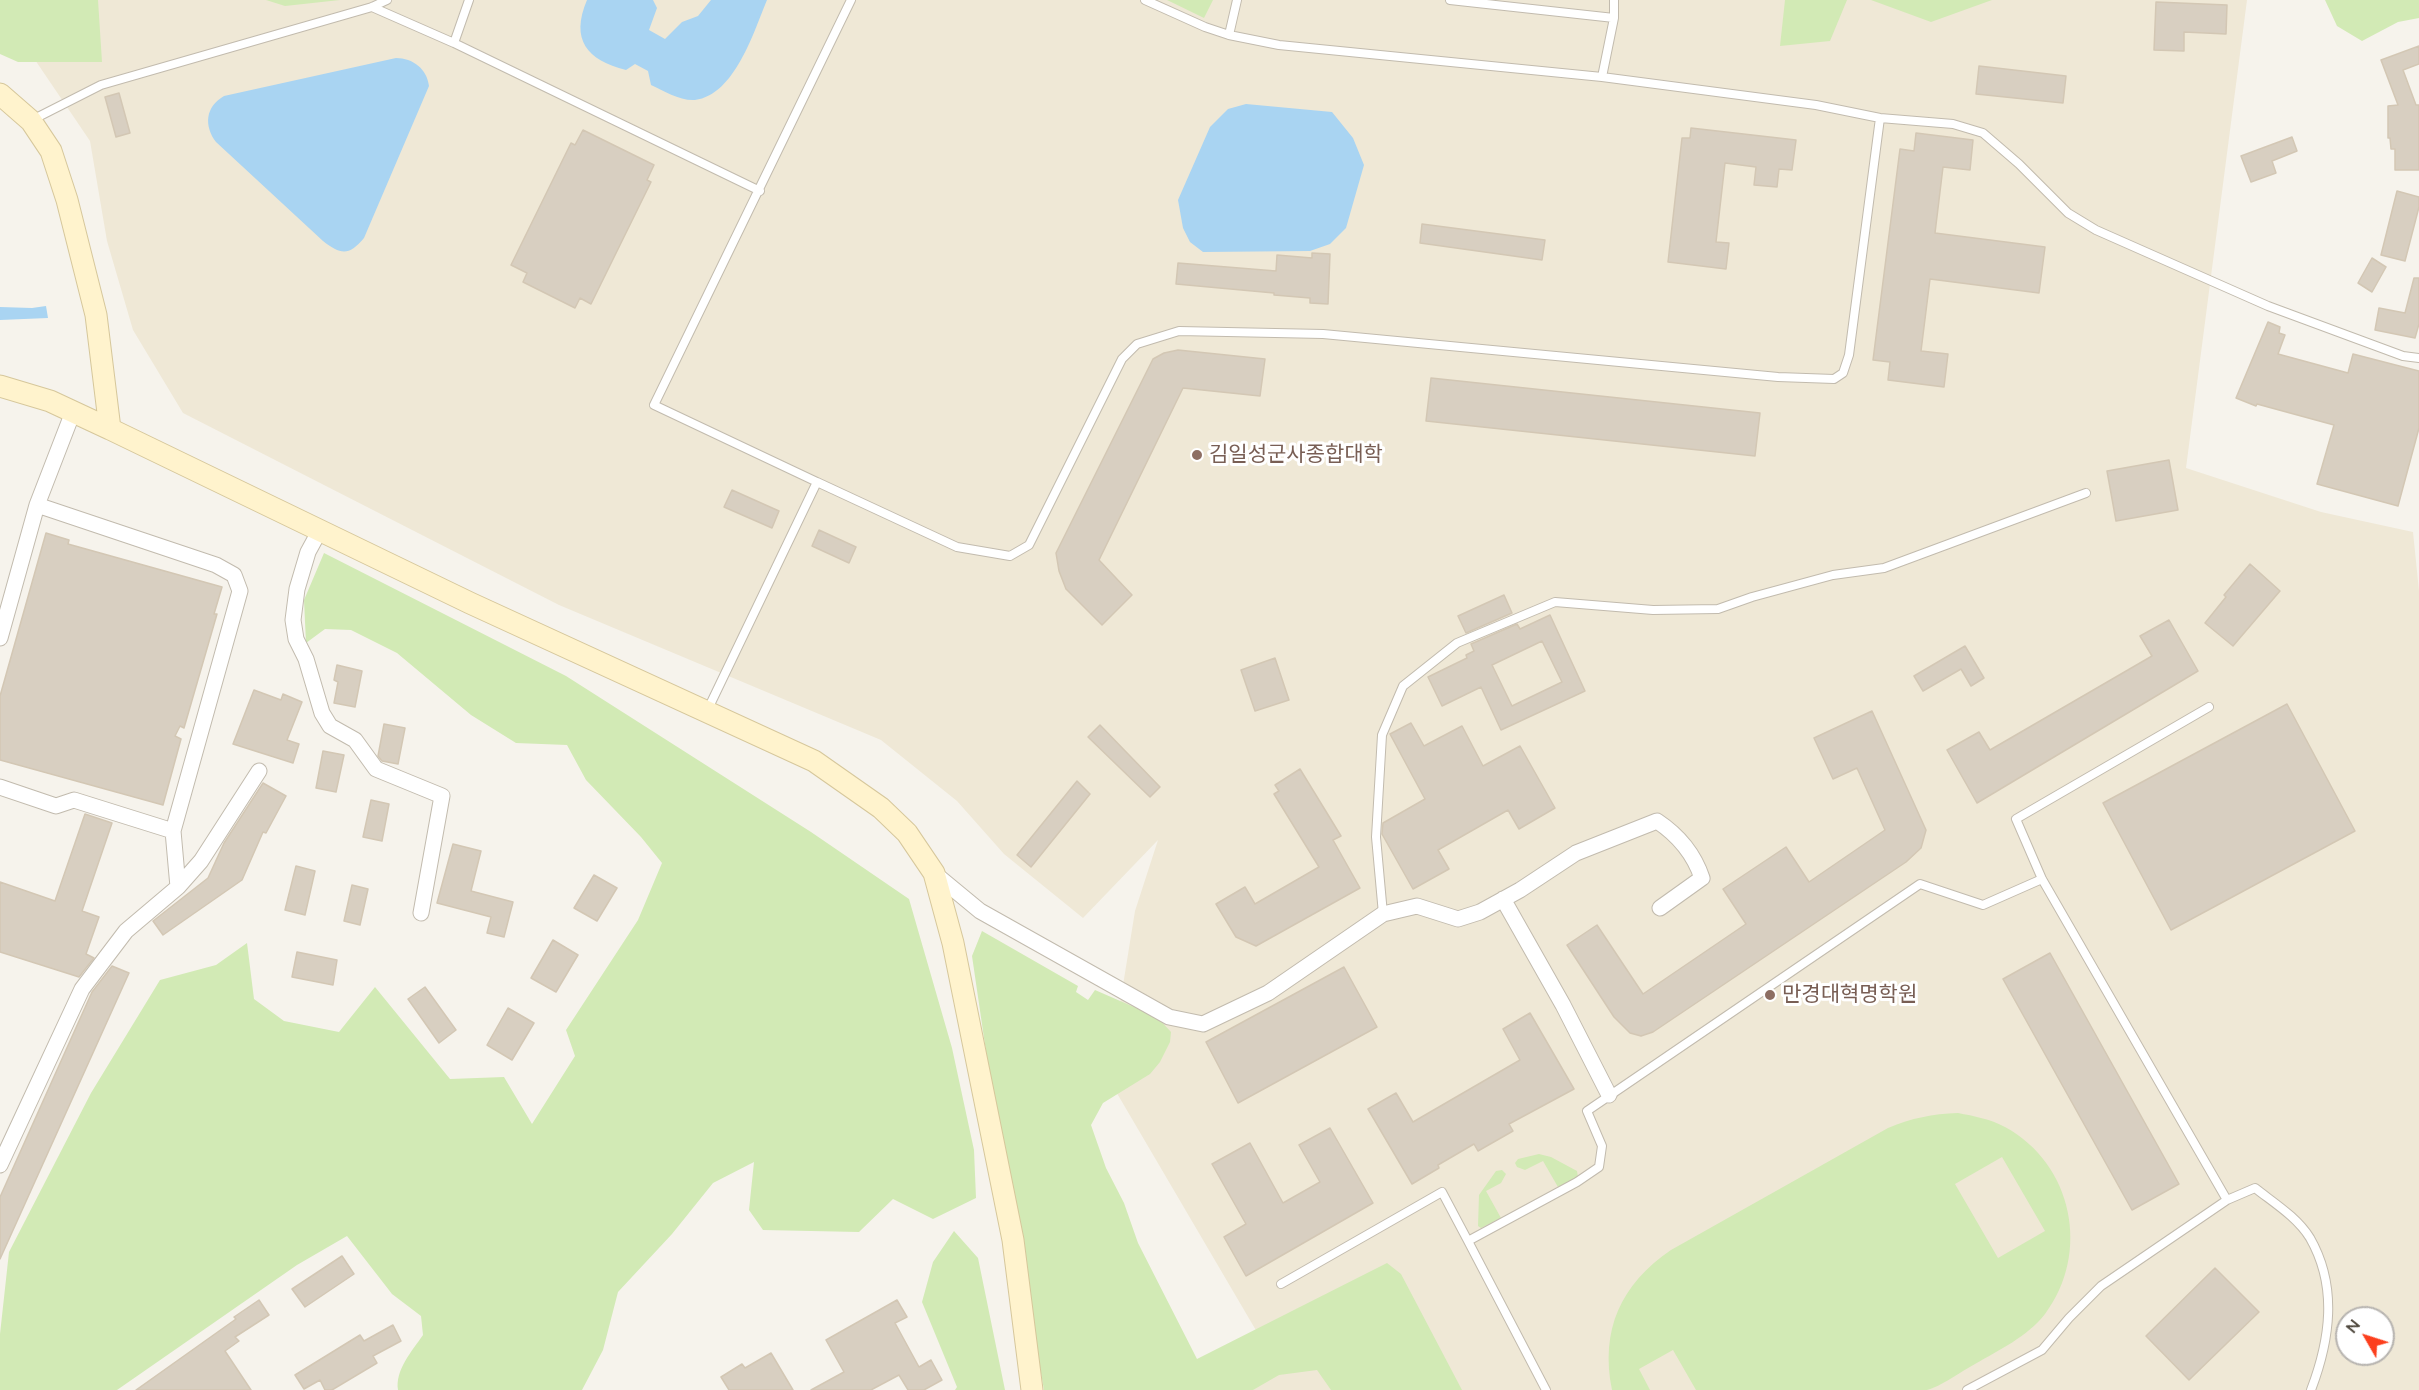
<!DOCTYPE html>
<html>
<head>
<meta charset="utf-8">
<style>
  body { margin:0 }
  #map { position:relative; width:2419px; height:1390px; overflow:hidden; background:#f6f3ec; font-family:Mulish,sans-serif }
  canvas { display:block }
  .north { position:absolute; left:2335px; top:1306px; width:60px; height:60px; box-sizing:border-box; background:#fff; border:2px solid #b7b4b0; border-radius:50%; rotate:309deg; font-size:16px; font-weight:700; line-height:24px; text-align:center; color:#4b4439 }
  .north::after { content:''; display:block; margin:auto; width:21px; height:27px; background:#fc3f1d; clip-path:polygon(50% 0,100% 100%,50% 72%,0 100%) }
</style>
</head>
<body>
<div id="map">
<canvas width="2419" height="1390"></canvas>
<div class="north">N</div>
</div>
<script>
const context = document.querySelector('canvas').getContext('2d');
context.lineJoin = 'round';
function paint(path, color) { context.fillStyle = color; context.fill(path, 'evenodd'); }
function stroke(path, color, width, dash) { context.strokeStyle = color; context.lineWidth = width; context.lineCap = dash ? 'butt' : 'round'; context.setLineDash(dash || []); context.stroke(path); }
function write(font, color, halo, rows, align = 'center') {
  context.font = font + ' Mulish,"Noto Sans KR",sans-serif'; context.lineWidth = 6; context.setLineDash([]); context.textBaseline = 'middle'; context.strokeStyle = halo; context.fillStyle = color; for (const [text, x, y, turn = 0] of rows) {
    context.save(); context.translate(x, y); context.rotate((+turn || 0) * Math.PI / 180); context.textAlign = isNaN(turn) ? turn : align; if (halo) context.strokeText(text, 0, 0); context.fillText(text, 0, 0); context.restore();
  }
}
paint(new Path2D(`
  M17 0H2247L2186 468 2321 512 2413 532 2419 591V1390H1177L1264 1344 1108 1078 1135 911 1158 840 1083 918 1004 854 957 801 881 740 559 605 183 413 133 330 107 241 90 141 10 23ZM2347 1318H2383V1354H2347Z`), '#efe8d6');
paint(new Path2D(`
  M0 0H98L102 62H18L0 54Z
  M266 0H340L285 6Z
  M1167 0H1213L1204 18Z
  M1785 0H1847L1830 41 1780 46Z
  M1871 0H1992L1931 22Z
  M2325 0H2419V18L2398 22 2362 41 2337 26Z
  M324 553 566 676 811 832 909 899 952 1048 974 1150 976 1198 933 1219 893 1199 859 1232 763 1230 749 1210 754 1162 713 1183 672 1234 618 1292 603 1350 582 1390H398C395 1370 412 1351 423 1335L421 1316 392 1294 347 1236 297 1265 117 1390H0V1334L9 1252 91 1093 160 980 216 965 247 943 254 999 284 1021 339 1032 375 987 450 1079 504 1077 532 1124 575 1056 566 1030 638 920 662 863 641 837 586 780 567 745 516 743 471 715 397 653 351 630 325 629 306 643 304 600Z
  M982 931 1078 986 1076 992 1088 1000 1095 990 1157 1017 1171 1032 1170 1042 1160 1062 1150 1074 1103 1103 1091 1125 1106 1168 1124 1203 1138 1243 1197 1359 1387 1263 1401 1274 1462 1390H1331L1317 1370 1279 1375 1253 1390H1044L995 1113 972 956Z
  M1958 1113C1974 1116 1990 1119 2005 1127 2073 1164 2091 1253 2045 1314 2027 1337 1999 1350 1975 1364 1962 1371 1940 1387 1927 1390 1911 1390 1881 1390 1864 1390 1808 1390 1752 1390 1696 1390L1673 1350 1639 1369 1650 1390H1612C1600 1330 1621 1284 1671 1250L1888 1128C1912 1118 1932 1114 1958 1113ZM2002 1157 2045 1231 1998 1258 1955 1184Z
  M1539 1154 1551 1157 1577 1171 1578 1177 1558 1187 1543 1161 1525 1170 1517 1167 1515 1163 1518 1159Z
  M1502 1170 1506 1174 1501 1183 1486 1191 1501 1218 1481 1228 1478 1226 1479 1195 1496 1171Z
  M954 1231 978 1258 1005 1390H955L957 1387 922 1302 933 1262Z`), '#d2eab5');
paint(new Path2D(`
  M587 0H653L657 8 649 30 665 39 682 22 698 16 711 0H767C754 31 735 95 695 100 680 101 664 91 651 85L648 71 635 64 626 70C587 60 570 40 587 0Z
  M396 58C413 58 427 69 429 86L364 238C349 256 341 255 323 241L216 142C204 126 205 107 224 96Z
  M1246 104 1332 112 1353 138 1364 165 1346 228 1330 244 1310 251 1203 252 1190 242 1183 228 1178 200 1210 127 1228 109Z
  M46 306 48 318 0 320V307L32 308Z`), '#a9d4f2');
const building = new Path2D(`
  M2156 2 2227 5 2226 34 2184 32V51L2154 50Z
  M2419 46V64L2403 70 2416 105H2419V170H2395V149H2391L2390 138H2388V106L2398 105 2381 60Z
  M1979 66 2066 76 2063 103 1976 94Z
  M119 93 130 133 116 137 105 97Z
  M1691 128 1796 140 1792 170 1779 169 1777 187 1754 185 1756 167 1725 163 1716 242 1729 243 1726 269 1668 262 1682 138H1690Z
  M583 130 654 165 647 180 651 182 591 304 580 298 575 308 523 282 527 273 511 265 571 143 575 145Z
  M1916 133 1973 140 1970 170 1943 167 1935 233 2045 247 2039 293 1930 279 1921 351 1948 354 1944 387 1888 380 1890 362 1873 360 1900 149 1914 151Z
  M2292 137 2297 151 2272 161 2276 173 2251 182 2241 156Z
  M2397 191 2419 197V207L2405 261 2381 255Z
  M1422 224 1545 240 1542 260 1420 243Z
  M1312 253 1330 254 1328 304 1310 303V298L1274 295V293L1176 284 1178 263 1276 271 1277 255 1312 258Z
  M2372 258 2386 267 2372 292 2358 283Z
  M2414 278H2419V324L2415 338 2375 330 2379 308 2405 313Z
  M2268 322 2280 327 2279 333 2285 335 2278 354 2348 373 2353 354 2419 371V428L2398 506 2317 484 2334 425 2257 404 2256 406 2236 398Z
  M1178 350 1265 359 1260 396 1183 388 1099 560 1132 595 1102 625 1066 589 1059 571 1056 553 1153 359 1164 353Z
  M1431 378 1760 413 1755 456 1426 421Z
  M2169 460 2178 510 2116 521 2107 471Z
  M732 490 779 511 772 528 724 507Z
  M819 530 856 547 849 563 812 546Z
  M46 533 69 540 68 544 222 587 214 614H217L184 728 180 726 175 736 181 739 163 805 0 760V696Z
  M2250 564 2280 591 2233 646 2205 623 2226 597 2224 595Z
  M1504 595 1512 613 1466 633 1458 616Z
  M1550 615 1585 691 1501 730 1481 687 1442 706 1428 677 1467 658 1466 655 1474 651 1471 644 1517 624 1520 629ZM1542 641 1562 682 1512 706 1492 665Z
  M2169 620 2198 671 1977 803 1947 750 1979 732 1990 750 2152 656 2140 636Z
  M1965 646 1984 678 1971 686 1961 669 1923 691 1914 676Z
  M1275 658 1289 700 1255 711 1241 670Z
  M337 665 362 671 355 707 334 703 338 682 334 680Z
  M254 690 281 700 283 694 302 702 287 740 299 744 293 763 233 744Z
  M2287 704 2355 831 2171 930 2103 803Z
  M1872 711 1926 830 1921 848 1906 862 1653 1032 1641 1036 1630 1033 1614 1017 1567 945 1597 925 1643 994 1746 924 1723 889 1786 847 1809 882 1885 830 1857 768 1833 779 1814 738Z
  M1411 723 1424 746 1462 726 1483 766 1520 746 1555 808 1519 829 1508 810 1438 850 1449 869 1413 889 1382 834 1383 823 1425 799 1390 734Z
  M384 724 405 728 398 764 382 761 378 756Z
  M1100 725 1160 787 1150 797 1088 737Z
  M323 751 344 755 336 792 316 788Z
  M1300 769 1341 836 1333 840 1360 888 1256 946 1236 937 1216 904 1245 887 1255 904 1319 867 1274 794 1279 791 1275 785Z
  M1077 781 1090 794 1031 867 1017 855Z
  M263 783 286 796 266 833 263 832 242 880 163 935 153 921 208 878 224 843Z
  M371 800 389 804 382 841 363 837Z
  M85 814 112 823 82 911 99 917 86 954 94 958 79 977 0 952V882L55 901Z
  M453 844 481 851 471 891 513 902 504 937 487 933 491 917 437 903Z
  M296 866 315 871 305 915 285 910Z
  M594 875 617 888 597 921 574 908Z
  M352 885 368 889 360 925 344 921Z
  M553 940 578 955 556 992 531 978Z
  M297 952 337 960 333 985 292 977Z
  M2050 953 2179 1184 2132 1210 2003 979Z
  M112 966 129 973 0 1259V1197L92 992Z
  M1344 967 1377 1027 1238 1103 1206 1042Z
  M425 987 456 1030 439 1043 408 999Z
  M508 1008 534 1023 512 1060 487 1045Z
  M1530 1013 1574 1089 1509 1124 1513 1131 1478 1151 1474 1144 1438 1165 1439 1168 1412 1184 1368 1109 1396 1093 1413 1122 1520 1060 1503 1029Z
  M1330 1128 1373 1203 1246 1276 1224 1237 1246 1224 1212 1164 1250 1143 1283 1203 1320 1182 1299 1145Z
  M342 1256 354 1274 305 1307 292 1289Z
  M2215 1268 2259 1312 2189 1380 2146 1336Z
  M259 1300 269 1315 235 1337 239 1341 225 1351 251 1390H136L236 1319 234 1317Z
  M897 1300 907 1317 895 1323 919 1367 931 1360 942 1380 924 1390H908L899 1375 871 1390H811L844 1372 826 1340Z
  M393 1325 401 1341 373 1356 377 1363 332 1390H325L320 1380 304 1389 295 1375 360 1335 364 1341Z
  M771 1353 793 1390H729L721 1377 742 1364 745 1368Z`);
paint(building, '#d8cfc1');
stroke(building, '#d3c7b4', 1.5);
const lane = new Path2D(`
  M1145 0 1205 27 1229 35 1279 45 1602 77 1816 105 1880 118 1953 124 1983 133 2019 164 2068 213 2096 230 2268 306 2403 356 2419 358
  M1450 0 1614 18
  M372 7 454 43 760 191
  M1229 35 1237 0
  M454 43 469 0
  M1602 77 1614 18V0
  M32 120 101 85 372 7 387 0
  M817 482 957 547 1010 556 1029 545 1122 359 1137 344 1179 331 1323 334 1778 377 1834 379 1843 373 1849 355 1880 118
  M708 709 817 482 654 405 851 0
  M1383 914 1376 837 1382 735 1403 686 1457 643 1555 602 1653 610 1718 609 1752 597 1833 575 1884 568 2086 493
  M2227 1200 2255 1188C2274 1203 2297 1217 2310 1238 2338 1287 2330 1340 2311 1390
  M1468 1241 1546 1390
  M1281 1284 1442 1192 1468 1241 1577 1182 1599 1167 1602 1146 1587 1111 1920 884 1983 905 2042 879
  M1967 1390 2042 1350 2069 1318 2101 1286 2227 1200 2042 879 2016 819 2209 707`);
const street = new Path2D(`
  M37 505 216 565 234 575 240 591 173 831
  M320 530 308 552 297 589 293 620 296 639 306 659 322 713 330 726 355 740 376 769 442 796 421 913
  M0 638 37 505 73 412
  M0 787 56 806 74 800 173 831 178 887 126 931 82 989 0 1165
  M934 873 980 911 1169 1017 1203 1024 1268 993 1383 914 1417 906 1458 919 1480 912 1520 890 1576 853 1657 821C1678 835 1694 854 1702 878L1660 908
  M178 887 201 861 259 771
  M1503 899 1563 1005 1609 1095`);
const secondary = new Path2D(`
  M0 94 31 121 51 151 67 200 96 315 110 429 470 603 814 761 881 808 907 833 934 873 953 943 1013 1240 1032 1390
  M0 386 50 401 110 429`);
stroke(lane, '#c2bbae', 10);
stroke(street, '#c2bbae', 17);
stroke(secondary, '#d6c79b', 23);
stroke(lane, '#fff', 8);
stroke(street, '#fff', 15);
stroke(secondary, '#fff3cd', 21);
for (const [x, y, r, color] of [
  [1197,455,6,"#8d6e63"],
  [1770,995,6,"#8d6e63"]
]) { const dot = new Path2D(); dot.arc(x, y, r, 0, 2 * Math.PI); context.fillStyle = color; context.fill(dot); stroke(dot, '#fff', 2); }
write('21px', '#785e54', '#fff', [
  ["김일성군사종합대학",1209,455],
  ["만경대혁명학원",1782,995]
], 'left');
</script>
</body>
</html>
